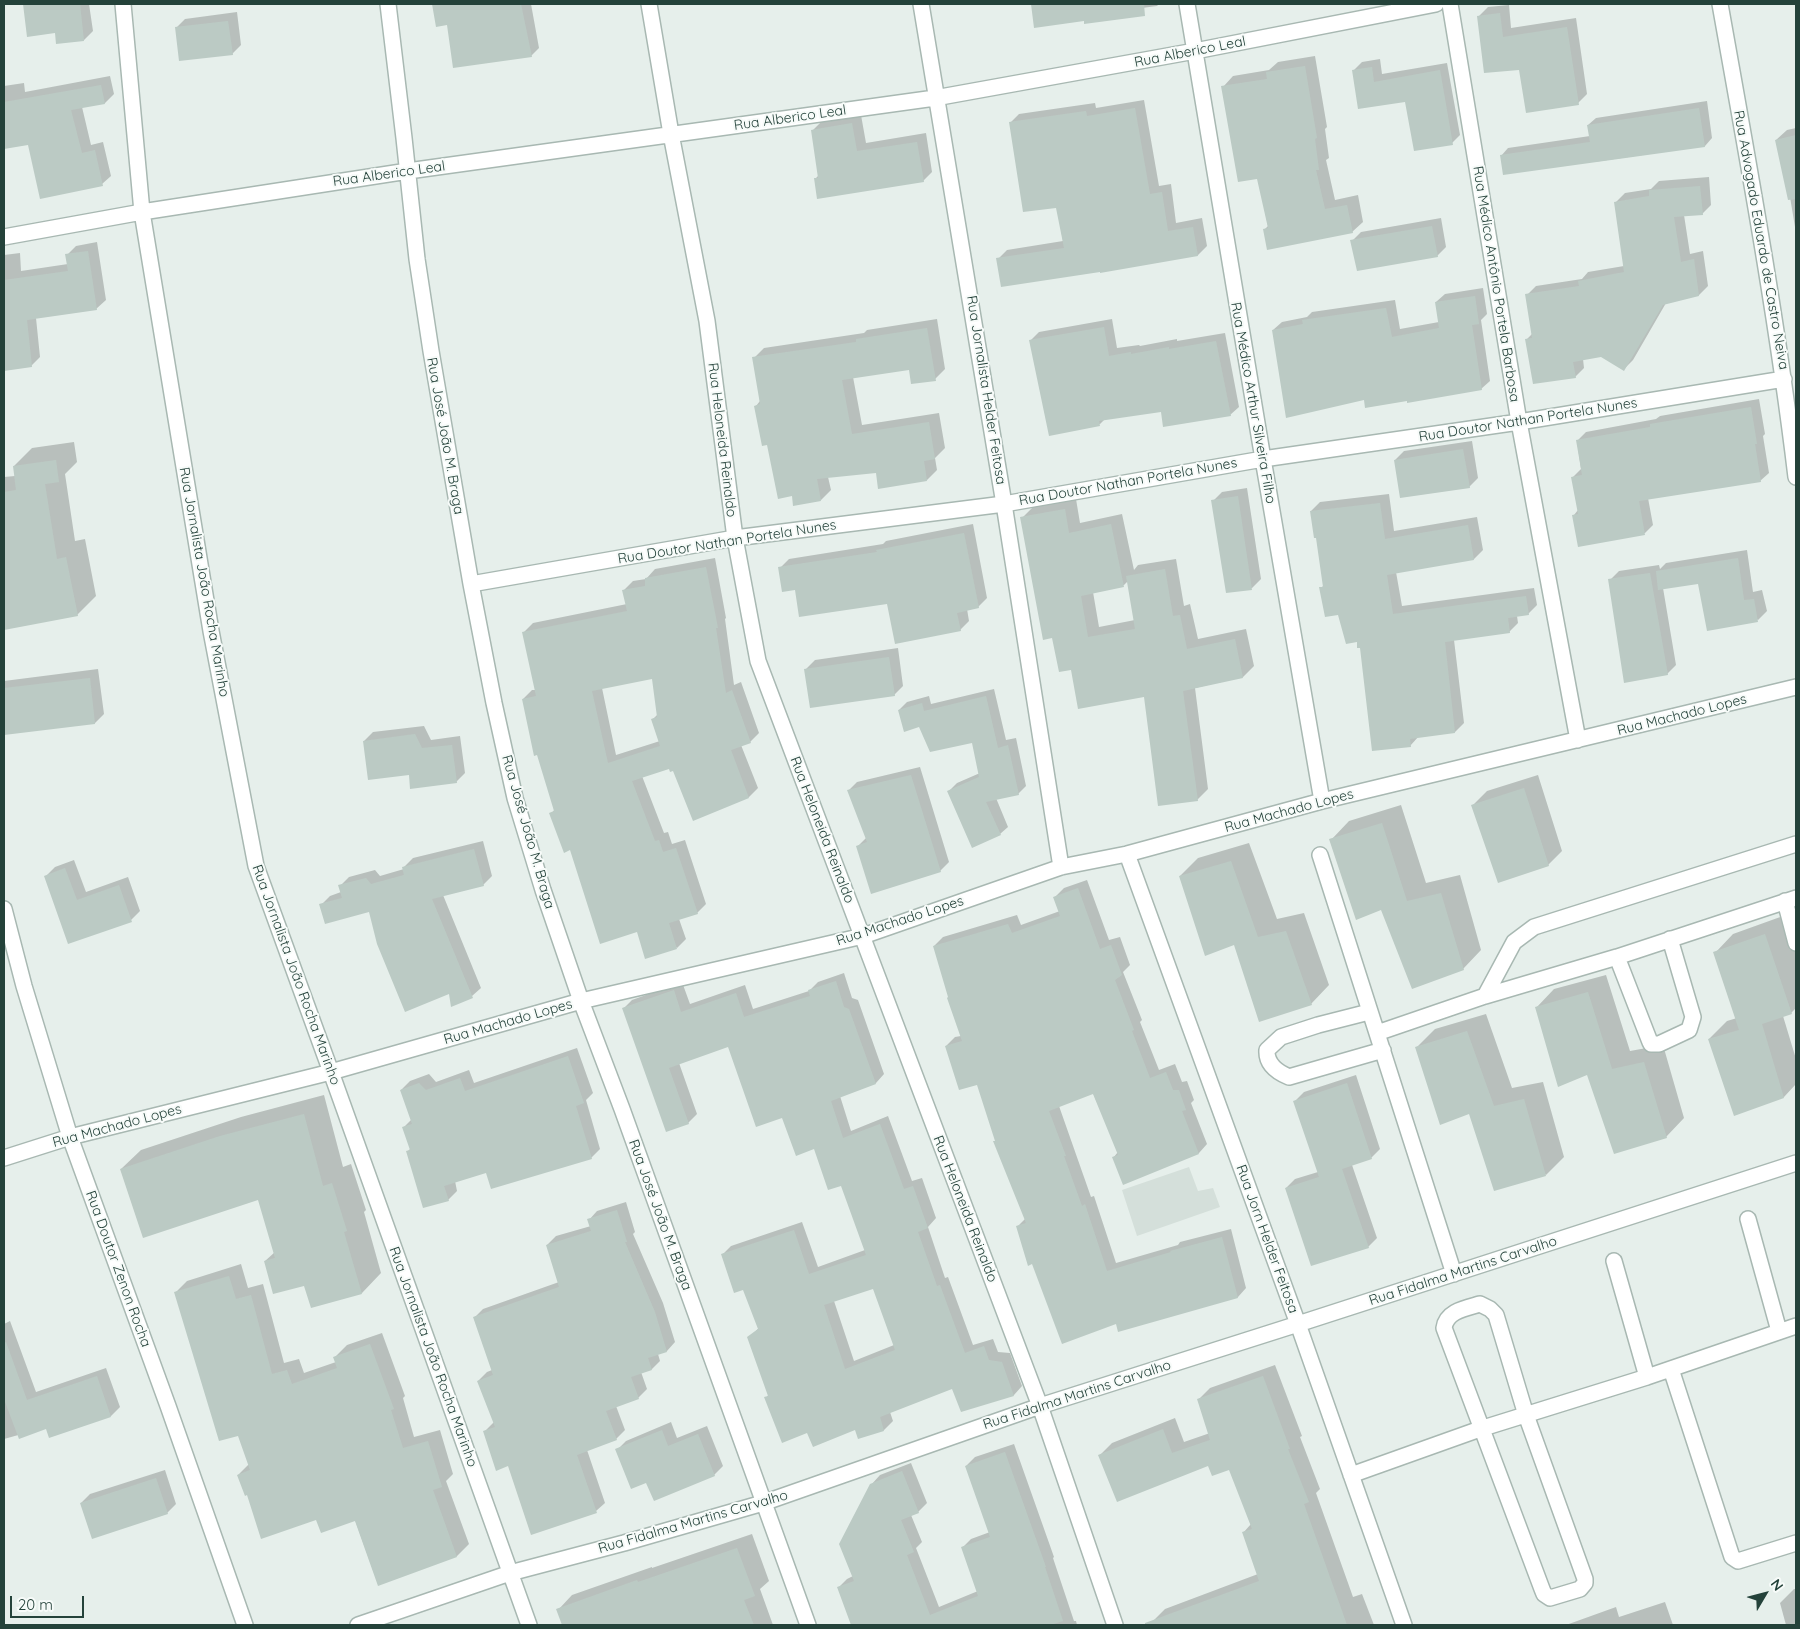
<!DOCTYPE html>
<html>
<head>
<meta charset="utf-8">
<style>
  body { margin:0 }
  #map { position:relative; width:1800px; height:1629px; overflow:hidden; background:#e6efeb; font-family:Quicksand,sans-serif }
  canvas { display:block }
  .frame { position:absolute; inset:0; border:5px solid #24423a; pointer-events:none }
  .north { position:absolute; left:1740px; top:1569px; width:50px; height:50px; -webkit-text-stroke:4px #f7fbf9; paint-order:stroke; rotate:53deg; font-size:14px; font-weight:700; line-height:20px; text-align:center; color:#24423a }
  .north::after { content:''; display:block; margin:auto; width:18px; height:22px; background:#24423a; clip-path:polygon(50% 0,100% 100%,50% 72%,0 100%) }
  .scale { position:absolute; left:10px; top:1596px; width:74px; height:22px; box-sizing:border-box; border:2px solid #24423a; border-top:0; padding-left:6px; font-size:15px; line-height:18px; white-space:nowrap; color:#24423a; -webkit-text-stroke:4px #f7fbf9; paint-order:stroke }
</style>
</head>
<body>
<div id="map">
<canvas width="1800" height="1629"></canvas>
<div class="frame"></div>
<div class="north">N</div>
<div class="scale">20 m</div>
</div>
<script>
const context = document.querySelector('canvas').getContext('2d');
context.lineJoin = 'round';
function paint(path, color) { context.fillStyle = color; context.fill(path, 'evenodd'); }
function stroke(path, color, width, dash) { context.strokeStyle = color; context.lineWidth = width; context.lineCap = dash ? 'butt' : 'round'; context.setLineDash(dash || []); context.stroke(path); }
function write(font, color, halo, rows, align = 'center') {
  context.font = font + ' Quicksand,sans-serif'; context.lineWidth = 4; context.setLineDash([]); context.textBaseline = 'middle'; context.strokeStyle = halo; context.fillStyle = color; for (const [text, x, y, turn = 0] of rows) {
    context.save(); context.translate(x, y); context.rotate((+turn || 0) * Math.PI / 180); context.textAlign = isNaN(turn) ? turn : align; if (halo) context.strokeText(text, 0, 0); context.fillText(text, 0, 0); context.restore();
  }
}
paint(new Path2D(`
  M1189 1167 1198 1191 1213 1188 1220 1207 1137 1236 1122 1190Z`), '#d4dfda');
paint(new Path2D(`
  M24 4H89L93 31 84 40 56 32 28 35Z
  M433 4H531L539 48 531 56 448 23 437 25Z
  M1032 4H1159L1157 6 1127 10 1085 19 1035 26Z
  M1509 5 1511 28 1576 18 1587 94 1578 103 1521 68 1479 16 1488 7Z
  M237 12 241 45 232 54 176 28 185 19Z
  M1315 56 1327 127 1325 129 1329 158 1326 160 1335 200 1358 195 1363 222 1352 232 1264 230 1268 226 1258 177 1223 87 1233 76 1269 70 1278 62Z
  M1380 59 1382 74 1447 63 1460 135 1452 143 1406 101 1359 108 1354 70 1362 62Z
  M110 76 114 94 105 103 82 107 91 145 103 142 111 176 102 184 29 144 4 148V86L24 83 25 92Z
  M1144 100 1159 186 1171 184 1176 223 1202 218 1207 246 1198 255 998 259 1007 250 1063 241 1057 207 1010 123 1019 114 1095 103 1096 108Z
  M1707 101 1712 138 1705 146 1594 162 1501 156 1508 148 1590 136 1588 125 1596 118Z
  M861 115 866 143 926 133 932 172 923 181 815 179 819 175 812 131 821 122Z
  M1796 128V233L1785 167 1776 140 1787 130Z
  M1709 177 1711 205 1702 214 1684 215 1690 254 1703 251 1708 286 1699 295 1666 303 1633 360 1624 369 1601 355 1583 359 1584 368 1575 377 1527 339 1532 334 1527 295 1536 286 1582 279 1588 272 1624 266 1616 202 1625 193 1651 189 1659 181Z
  M1441 218 1446 247 1437 256 1352 241 1361 232Z
  M97 242 106 300 96 309 36 318 40 357 31 366 4 370V255L20 253 21 271 68 264 67 255 76 246Z
  M1483 288 1487 314 1481 320 1490 381 1481 389 1408 399 1365 398 1273 330 1282 322 1307 317 1312 312 1395 300 1400 329 1439 322 1436 302 1445 294Z
  M937 319 945 369 935 379 910 368 853 377 862 425 939 413 945 448 935 458 937 470 927 480 877 471 828 477 831 490 821 500 793 495 768 443 756 406 760 401 754 358 764 348 864 333 867 330Z
  M1112 319 1117 348 1139 345 1140 346 1177 339V341L1225 333 1239 407 1230 415 1162 410 1105 419 1100 424 1050 435 1031 340 1039 332Z
  M1759 399 1765 434 1763 436 1769 473 1760 481 1648 498 1653 525 1645 533 1579 545 1574 515 1578 510 1573 477 1581 469 1577 441 1586 432 1656 419 1660 416Z
  M1472 441 1478 478 1469 487 1395 460 1404 451Z
  M74 442 77 462 65 474 75 541 85 539 96 596 77 615 4 628V477L15 476 14 466 32 448Z
  M1247 488 1261 579 1252 588 1227 592 1213 501 1222 492Z
  M1389 494 1394 531 1477 517 1483 550 1474 559 1396 572 1402 606 1534 588 1537 605 1528 614 1517 616 1518 623 1509 632 1454 640 1464 723 1455 732 1419 736 1410 746 1358 640 1321 588 1324 585 1317 537 1311 511 1320 502Z
  M1076 499 1080 523 1122 514 1134 570 1138 565 1176 559 1184 606 1190 604 1198 639 1246 629 1254 666 1243 677 1195 688 1208 789 1197 800 1145 696 1072 669 1053 637 1022 518 1033 507ZM1128 581 1135 620 1099 627 1093 592 1124 585Z
  M973 524 987 598 978 607 967 609 969 621 960 630 888 602 796 589 780 568 789 559 883 544 886 541Z
  M1747 550 1753 592 1762 590 1767 611 1758 620 1699 583 1663 588 1676 665 1667 674 1610 580 1619 571 1659 565 1660 569 1666 563Z
  M715 558 726 618 725 619 734 685 741 682 759 733 750 742 741 745 758 788 749 797 693 819 673 769 670 768 642 776 664 833 668 832 672 844 685 840 706 904 697 913 679 919 686 939 677 948 570 849 551 814 555 809 523 699 532 690H536L524 632 533 623 627 604 624 590 633 581 646 579 655 569ZM653 677 658 714 652 720 660 741 616 755 602 688Z
  M898 648 903 686 894 695 806 669 815 660Z
  M98 669 104 714 95 723 4 734V681Z
  M994 689 1006 740 1016 738 1026 786 1018 794 996 798 1008 827 1000 834 949 791 957 783 980 773 973 741 920 725 899 710 907 702 929 696 931 704Z
  M424 726 431 740 460 736 465 773 456 782 364 741 373 732Z
  M920 767 949 862 940 871 858 846 867 837 848 791 857 782Z
  M1538 775 1562 851 1548 865 1473 805 1487 791Z
  M1401 805 1426 883 1460 875 1481 950 1463 969 1382 909 1331 840 1349 821Z
  M483 841 492 876 483 885 443 895 481 988 472 996 450 992 369 911 321 905 330 896 341 892 340 886 349 877 375 870 380 876 404 869V867L413 858Z
  M1249 843 1277 919 1304 913 1329 985 1311 1004 1180 876 1198 858Z
  M74 860 86 892 128 877 140 911 131 920 69 942 46 876 55 867Z
  M1087 880 1109 940 1120 937 1130 965 1123 972 1142 1020 1140 1022 1159 1070 1175 1064 1182 1082 1187 1081 1194 1100 1191 1103 1207 1144 1199 1153 1113 1158 1118 1152 1093 1093 1059 1106 1091 1197 1094 1196 1116 1263 1178 1245 1180 1242 1231 1229 1246 1288 1238 1297 1117 1323 1033 1263 1017 1227 1025 1219 996 1140 978 1083 946 1046 955 1037 961 1036 934 946 943 937 1017 915 1021 925 1060 911 1055 897 1064 888Z
  M1783 916 1796 955V1008L1791 1013 1783 1016 1796 1059V1084L1784 1097 1735 1115 1709 1039 1727 1021 1737 1018 1715 953 1733 934Z
  M844 973 852 998 858 1000 884 1074 876 1083 840 1096 851 1131 888 1116 912 1181 922 1178 936 1218 928 1227 945 1278 948 1277 973 1345 993 1339 998 1352 1010 1353 1022 1386 1014 1395 962 1411 953 1387 890 1412 893 1421 884 1430 859 1438 856 1428 808 1431 766 1398 769 1394 748 1338 759 1328 744 1288 722 1255 731 1246 802 1222 818 1267 865 1250 842 1184 814 1148 783 1117 729 1045 679 1063 697 1114 688 1123 623 1009 632 1000 682 982 690 1004 745 985 753 1009 809 991 818 982ZM874 1287 894 1345 854 1361 834 1301Z
  M1606 975 1630 1051 1663 1045 1684 1118 1666 1137 1587 1073 1536 1008 1554 989Z
  M1486 1014 1512 1088 1543 1082 1564 1157 1546 1175 1470 1112 1416 1048 1435 1029Z
  M577 1048 593 1093 586 1100 600 1149 591 1158 487 1171 455 1181 457 1191 448 1200 407 1152 411 1148 404 1127 412 1119 401 1090 410 1081 429 1074 436 1082 469 1070 474 1083Z
  M1356 1075 1380 1149 1371 1158 1352 1165 1377 1238 1368 1247 1286 1188 1295 1179 1318 1172 1295 1101 1304 1092Z
  M324 1095 343 1167 351 1164 366 1210 364 1212 381 1273 362 1293 305 1284 265 1261 275 1252 258 1198 121 1169 141 1150 241 1117Z
  M626 1202 635 1232 633 1234 663 1303 675 1342 667 1351 658 1354 660 1361 652 1369 641 1372 647 1389 638 1398 616 1406 625 1430 616 1439 587 1450 605 1503 596 1511 509 1465 484 1432 494 1422 478 1381 487 1372 492 1370 474 1318 483 1309 559 1282 547 1245 556 1236 591 1226 589 1220 597 1211Z
  M241 1264 248 1288 263 1284 284 1363 299 1359 304 1373 336 1362 335 1357 347 1345 382 1333 405 1396 403 1398 414 1437 440 1430 453 1474 446 1481 469 1544 457 1556 378 1584 355 1520 316 1518 248 1494 238 1475 249 1464 239 1434 175 1293 187 1281Z
  M10 1321 36 1392 106 1368 120 1407 111 1416 50 1436 47 1427 4 1439V1324Z
  M1275 1365 1302 1436 1300 1437 1320 1489 1316 1493 1353 1597 1362 1594 1374 1625H1155L1153 1621 1165 1609 1258 1574 1243 1533 1251 1524 1230 1468 1209 1464 1100 1455 1112 1443 1175 1418 1184 1442 1210 1433 1198 1400 1210 1388Z
  M671 1422 677 1438 707 1426 723 1466 714 1475 647 1481 617 1450 626 1441Z
  M1014 1444 1054 1557 1053 1558 1074 1621H1076L1077 1625H853L838 1588 847 1579 853 1576 871 1485 880 1475 911 1463 927 1503 918 1512 911 1515 922 1542 916 1548 939 1607 978 1591 962 1548 971 1539 990 1532 966 1466 975 1457Z
  M165 1470 176 1504 167 1513 81 1503 90 1494Z
  M752 1534 769 1581 760 1589 773 1625H709L704 1613 669 1625H563L558 1610 572 1595 652 1567V1568Z
  M1794 1589H1796V1625H1786L1780 1603Z
  M1665 1602 1673 1625H1566L1616 1607 1619 1617Z`), '#0003');
paint(new Path2D(`
  M23 4H80L84 41 56 44 55 33 27 37Z
  M432 4H521L532 57 453 68 447 25 436 27Z
  M1031 4H1144L1145 16 1084 24V21L1034 28Z
  M1500 13 1503 37 1567 27 1579 105 1526 113 1519 70 1484 73 1477 16Z
  M228 21 233 55 179 61 175 27Z
  M1305 66 1317 138 1315 139 1319 170H1316L1325 209 1347 205 1353 233 1267 250 1263 229 1268 228 1257 179 1238 182 1221 86 1267 79 1266 72Z
  M1372 67 1374 82 1440 70 1453 145 1414 151 1405 102 1358 109 1352 70Z
  M101 85 105 104 71 110 82 153 95 150 103 186 40 199 28 145 4 149V102Z
  M1135 108 1150 194 1162 192 1168 231 1193 227 1198 256 1100 273V272L1001 287 996 258 1064 248 1056 208 1023 212 1009 122 1086 111 1087 116Z
  M1699 108 1705 147 1503 175 1500 155 1590 142 1587 125Z
  M852 123 857 151 917 142 924 182 817 199 814 178H818L811 130Z
  M1796 135V199L1788 200 1775 140Z
  M1700 186 1703 215 1674 217 1681 262 1694 259 1699 296 1663 305 1624 371 1601 357 1573 362 1576 378 1533 384 1525 339 1532 338 1525 294 1579 286 1578 281 1624 272 1614 202 1649 196V190Z
  M1432 226 1438 257 1357 271 1350 240Z
  M88 251 97 310 27 320 32 367 4 371V280L68 271 65 254Z
  M1475 296 1479 324 1472 325 1482 390 1407 403V401L1365 408 1364 400 1286 418 1272 330 1303 324 1302 320 1386 308 1392 337 1439 328 1435 302Z
  M1104 327 1109 356 1131 352V354L1169 347V349L1216 341 1231 416 1163 427 1161 412 1099 421 1100 426 1049 436 1029 340Z
  M927 328 936 381 911 384 909 370 842 380 852 434 929 422 935 459 924 461 927 481 878 489 876 473 817 479 821 501 793 506 792 496 778 499 767 445 762 446 754 406 760 404 752 357 856 342V339Z
  M1751 407 1757 444H1755L1761 482 1639 501 1645 535 1578 547 1572 515 1578 514 1571 477 1582 475 1576 440 1650 427V424Z
  M1463 449 1470 488 1400 498 1394 460Z
  M56 460 59 482 45 484 57 559 66 557 78 616 4 630V492L16 490 13 466Z
  M1238 496 1252 590 1226 593 1211 500Z
  M1380 503 1385 539 1468 525 1474 560 1387 575 1393 614 1526 596 1529 615 1508 618 1510 633 1445 642 1455 733 1410 739 1411 747 1372 751 1360 648H1357V642L1346 644 1338 615 1325 617 1319 587H1323L1316 538H1314L1310 511Z
  M1065 509 1069 533 1111 524 1124 587 1081 596 1088 637 1135 629 1126 576 1165 569 1173 616 1180 615 1187 649 1235 639 1243 678 1183 691 1198 801 1158 806 1144 697 1078 709 1071 670 1059 672 1052 638 1043 640 1020 517Z
  M964 533 979 608 957 613 961 631 895 644 887 604 799 617 795 590 782 592 778 567 877 552 876 550Z
  M1738 558 1744 600 1754 599 1758 622 1707 631 1698 584 1658 590 1656 571Z
  M706 567 718 628H716L726 693 732 690 751 743 731 750 749 798 693 821 673 771 670 772 669 769 632 781 655 841 659 840 663 852 676 848 698 914 669 923 677 949 645 959 637 932 600 944 570 850 564 853 549 813 554 811 537 755 534 756 522 699 536 696 522 632 627 611 622 590 645 586V578ZM652 679 657 717 651 719 660 746 608 763 592 691Z
  M1650 573 1668 675 1624 683 1608 579Z
  M889 657 895 696 810 708 804 669Z
  M90 678 95 724 4 735V688Z
  M986 696 998 748 1008 745 1019 795 986 802 1001 835 972 848 947 791 979 777 972 743 930 752 919 727 904 732 898 710 922 703 924 711Z
  M415 734 422 748 452 745 457 783 410 789 409 775 368 780 363 741Z
  M911 775 941 872 871 894 856 846 867 842 847 790Z
  M1524 788 1549 866 1498 883 1471 805Z
  M1382 823 1407 901 1441 893 1464 970 1412 989 1381 910 1356 920 1329 839Z
  M474 849 484 886 432 899 473 998 451 1007 449 994 405 1012 377 944 369 912 325 924 319 904 342 898 338 885 366 878 371 884 404 875 402 867Z
  M1231 861 1258 937 1286 931 1312 1005 1259 1022 1234 945 1205 956 1179 876Z
  M65 868 77 900 119 885 132 922 68 944 44 876Z
  M1078 888 1100 949 1111 945 1122 975 1115 980 1134 1030 1132 1031 1150 1078 1166 1072 1173 1090H1179L1186 1110 1182 1111 1199 1154 1123 1185 1112 1157 1118 1155 1093 1094 1049 1111 1066 1156H1064L1082 1206 1085 1204 1107 1271 1171 1252 1170 1251 1222 1237 1238 1298 1118 1332 1116 1324 1062 1344 1032 1264 1028 1266 1016 1226 1026 1223 993 1141H995L977 1085 959 1090 945 1046 962 1041 947 998 948 997 933 946 1008 924 1012 933 1060 916 1053 897Z
  M1765 934 1792 1014 1762 1024 1784 1098 1734 1116 1708 1039 1739 1030 1713 952Z
  M836 981 844 1007 849 1009 876 1084 831 1101 843 1138 880 1124 904 1189 913 1186 928 1228 918 1232 937 1286 940 1285 965 1353 984 1346 989 1360 1002 1362 1014 1396 961 1412 952 1389 880 1417 884 1431 858 1439 855 1430 813 1447 807 1433 782 1443 764 1397 768 1396 747 1337 758 1329 743 1290 734 1293 721 1254 794 1230 809 1274 866 1255 841 1186 828 1190 814 1149 796 1156 782 1118 756 1127 728 1047 669 1068 689 1124 666 1132 622 1008 674 990 681 1012 736 993 744 1017 810 996 808 990ZM873 1289 895 1350 845 1369 824 1305Z
  M1588 992 1612 1069 1644 1062 1667 1138 1614 1154 1587 1075 1558 1087 1535 1007Z
  M1467 1031 1494 1106 1524 1099 1546 1176 1494 1191 1469 1114 1440 1125 1415 1047Z
  M568 1056 584 1103 576 1106 592 1159 491 1189 486 1173 444 1186 449 1201 423 1208 406 1151 410 1150 402 1127 412 1124 400 1090 419 1083 426 1090 460 1078 465 1091Z
  M1347 1083 1372 1159 1342 1169 1369 1248 1311 1266 1285 1188 1319 1177 1293 1101Z
  M304 1114 323 1186 332 1183 347 1231 344 1232 362 1294 311 1308 304 1286 273 1294 264 1261 275 1258 258 1200 143 1238 120 1169 220 1136Z
  M617 1210 627 1242H625L655 1312 667 1352 648 1358 652 1370 631 1377 639 1399 606 1411 617 1440 577 1455 597 1513 531 1535 508 1466 496 1471 483 1431 495 1427 477 1381 493 1375 473 1317 559 1287 546 1245 591 1231 587 1219Z
  M229 1276 236 1299 251 1295 272 1374 287 1370 292 1384 337 1368 333 1357 370 1344 394 1409 391 1410 403 1448 428 1441 442 1487 433 1490 457 1557 378 1586 355 1521 321 1533 316 1520 261 1539 247 1495 245 1496 237 1475 250 1470 238 1436 219 1441 174 1292Z
  M6 1342 27 1400 97 1376 111 1417 49 1438 46 1429 19 1439 4 1399V1343Z
  M1263 1376 1290 1449H1288L1309 1502 1304 1504 1347 1625H1145V1623L1259 1581 1242 1532 1252 1529 1229 1470 1212 1476 1208 1466 1117 1502 1098 1455 1163 1429 1172 1453 1210 1440 1197 1399Z
  M662 1430 668 1446 698 1434 715 1476 654 1501 646 1483 631 1489 615 1449Z
  M1005 1452 1046 1567H1045L1063 1621 1050 1625H851L837 1587 854 1581 839 1544 870 1484 902 1471 919 1513 901 1520 914 1552 907 1555 930 1615 978 1596 961 1547 990 1537 965 1466Z
  M156 1478 168 1514 92 1539 80 1503Z
  M737 1548 755 1596 744 1600 754 1625H562L556 1609 637 1580 638 1582Z`), '#bbcac4');
const minor = new Path2D(`
  M388 4 404 138 417 259 431 351 471 584 494 703 515 798 543 890 581 1001 622 1109 808 1625
  M649 4 671 134 707 321 735 538 758 661 1040 1406 1115 1625
  M921 4 1004 504 1061 867
  M1187 4 1263 459 1322 801
  M1450 4 1519 422 1578 740
  M1720 4C1748 161 1777 318 1796 477
  M4 237 142 212 123 4
  M471 584 735 538 1004 504 1263 459 1519 422 1784 379
  M1127 854 1298 1324 1404 1625
  M1320 855 1454 1274
  M1785 901 1796 943
  M4 909 24 986 70 1137 168 1406 245 1625
  M1617 957 1650 1042 1651 1044H1659L1689 1030 1693 1017 1670 939
  M1485 996 1514 942 1534 927 1796 844
  M1369 1012 1318 1025 1281 1037 1267 1050C1266 1064 1277 1072 1289 1077L1383 1050
  M1377 1033 1485 996 1617 957 1796 898
  M4 1158 70 1137 331 1072 581 1001 863 936 1061 867 1127 854 1322 801 1796 687
  M1748 1219 1779 1331
  M1614 1261 1647 1377
  M1480 1304 1490 1309 1496 1315 1526 1415 1585 1579V1583L1580 1589 1550 1598 1544 1594 1542 1589 1444 1328C1446 1311 1466 1308 1480 1304Z
  M1671 1369 1732 1557 1738 1561 1796 1543
  M1351 1475 1480 1429 1647 1377 1796 1326
  M358 1625 510 1573 624 1543 763 1503 1040 1406 1298 1324 1796 1163
  M529 1625 331 1072 256 866 211 631 142 212 408 171 935 98 1195 51 1436 4`);
stroke(minor, '#a8b8b2', 18);
stroke(minor, '#fff', 15);
write('14px', '#24423a', '#f7fbf9', [
  ["Rua Alberico Leal",1190,52,-11],
  ["Rua Alberico Leal",790,118,-8],
  ["Rua Alberico Leal",389,174,-8],
  ["Rua Advogado Eduardo de Castro Neiva",1761,240,80],
  ["Rua Médico Antônio Portela Barbosa",1496,284,81],
  ["Rua Jornalista Helder Feitosa",986,390,81],
  ["Rua Médico Arthur Silveira Filho",1253,403,80],
  ["Rua Doutor Nathan Portela Nunes",1528,420,-9],
  ["Rua José João M. Braga",445,436,80],
  ["Rua Heloneida Reinaldo",722,440,83],
  ["Rua Doutor Nathan Portela Nunes",1128,482,-10],
  ["Rua Doutor Nathan Portela Nunes",727,542,-9],
  ["Rua Jornalista João Rocha Marinho",204,582,80],
  ["Rua Machado Lopes",1682,715,-14],
  ["Rua Machado Lopes",1289,811,-15],
  ["Rua Heloneida Reinaldo",822,830,69],
  ["Rua José João M. Braga",528,832,74],
  ["Rua Machado Lopes",900,921,-18],
  ["Rua Jornalista João Rocha Marinho",296,975,70],
  ["Rua Machado Lopes",508,1022,-16],
  ["Rua Machado Lopes",117,1126,-15],
  ["Rua Heloneida Reinaldo",965,1209,69],
  ["Rua José João M. Braga",660,1215,70],
  ["Rua Jorn Helder Feitosa",1267,1239,70],
  ["Rua Doutor Zenon Rocha",118,1269,70],
  ["Rua Fidalma Martins Carvalho",1463,1271,-18],
  ["Rua Jornalista João Rocha Marinho",433,1357,70],
  ["Rua Fidalma Martins Carvalho",1077,1395,-18],
  ["Rua Fidalma Martins Carvalho",693,1522,-16]
]);
</script>
</body>
</html>
